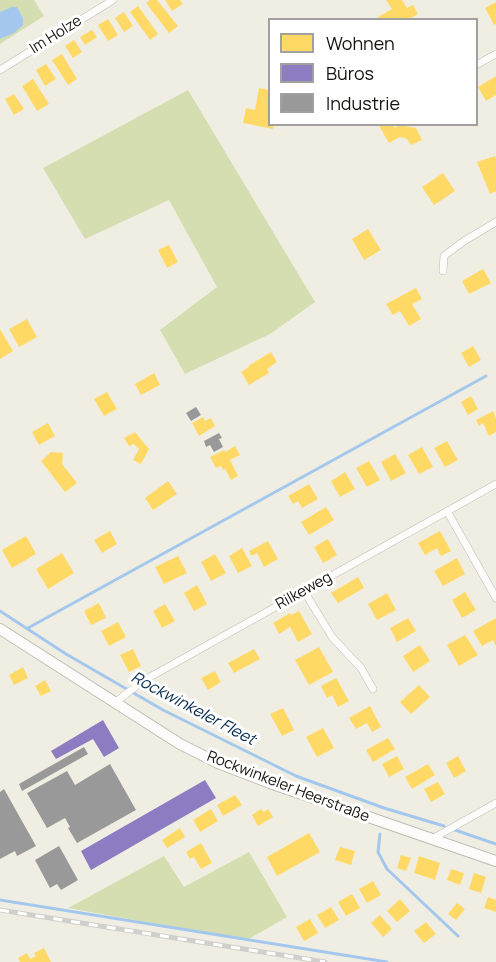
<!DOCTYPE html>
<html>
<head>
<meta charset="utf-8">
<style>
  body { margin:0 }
  #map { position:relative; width:496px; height:962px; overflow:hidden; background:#f0eee3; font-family:Manrope,sans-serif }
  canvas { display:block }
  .legend { position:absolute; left:268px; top:18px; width:210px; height:108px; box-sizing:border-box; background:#fff; border:2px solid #a1a09e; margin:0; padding:8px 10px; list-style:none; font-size:18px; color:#14120c }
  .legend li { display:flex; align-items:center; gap:12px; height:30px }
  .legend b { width:30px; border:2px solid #a1a09e }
</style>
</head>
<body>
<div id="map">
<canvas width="496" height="962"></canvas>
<ul class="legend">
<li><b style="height:16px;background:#ffd966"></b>Wohnen</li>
<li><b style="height:16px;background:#8e7cc3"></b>Büros</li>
<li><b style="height:16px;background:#999"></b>Industrie</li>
</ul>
</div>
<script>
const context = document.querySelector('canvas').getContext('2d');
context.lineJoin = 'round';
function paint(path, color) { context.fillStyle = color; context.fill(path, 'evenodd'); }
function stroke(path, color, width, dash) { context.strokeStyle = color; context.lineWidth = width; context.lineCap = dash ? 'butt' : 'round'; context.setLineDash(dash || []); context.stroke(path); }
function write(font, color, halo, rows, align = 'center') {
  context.font = font + ' Manrope,sans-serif'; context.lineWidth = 6; context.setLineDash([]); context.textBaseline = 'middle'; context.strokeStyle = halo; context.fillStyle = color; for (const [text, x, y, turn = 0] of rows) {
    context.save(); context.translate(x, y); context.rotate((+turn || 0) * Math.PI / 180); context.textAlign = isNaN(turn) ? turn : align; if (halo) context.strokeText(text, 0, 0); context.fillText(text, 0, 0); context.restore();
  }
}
paint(new Path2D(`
  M0 0H34L44 16 0 44Z
  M188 90 315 302 270 334 185 374 160 330 217 287 169 200 85 239 43 168Z
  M249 852 287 917 247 940 68 908 164 856 184 887Z`), '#d4deb1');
paint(new Path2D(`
  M12 7H17L23 18V25L14 33 0 39V12Z`), '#a4c8ed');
paint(new Path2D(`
  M150 0H157L178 26 169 33 146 3Z
  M165 0H180L183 4 172 11Z
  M386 0H402L407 8 413 5 418 14 411 18 412 20H380L378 17 392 9Z
  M496 2V24L494 25 485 8Z
  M138 6 158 34 150 40 130 12Z
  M124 12 133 26 124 32 115 18Z
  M108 19 118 35 108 41 98 25Z
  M92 30 97 37 85 45 80 37Z
  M74 40 82 52 73 58 65 46Z
  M62 54 77 79 68 85 52 60Z
  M46 64 56 79 45 86 36 70Z
  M496 76V95L486 101 478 87Z
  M33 79 49 104 37 111 22 86Z
  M259 88 270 90V124H274L273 129 243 123 246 108 255 110Z
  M14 94 24 109 14 115 5 99Z
  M378 124H393L395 128 399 125 416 128 422 140 411 145 407 139 400 137 389 143Z
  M495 156 496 159V191L490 194 477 162Z
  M443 173 455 191 434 205 422 187Z
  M368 229 381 250 364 260 352 239Z
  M169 245 178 262 167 268 158 250Z
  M483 269 491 283 469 294 462 281Z
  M416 288 422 299 412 304 421 319 409 326 400 311 393 315 386 304Z
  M27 319 37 337 19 347 9 329Z
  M0 329 13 351 0 359Z
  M473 346 481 360 469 367 461 353Z
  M271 352 277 362 267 369 269 373 249 385 241 372 249 367 248 366Z
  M154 373 160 385 141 395 135 384Z
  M107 392 117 409 104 416 94 399Z
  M471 396 478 409 468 415 461 402Z
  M493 411 496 418V432L489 436 483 423 479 426 476 420Z
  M203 417 205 421 211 418 215 426 199 436 192 423Z
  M48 423 55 436 39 445 32 432Z
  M135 432 149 449 141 464 133 460 139 449 134 444 129 446 124 438Z
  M447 441 458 460 445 467 434 448Z
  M235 446 240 455 230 460 238 476 231 480 225 469 223 470 221 466 216 468 210 457 224 450 225 452Z
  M422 447 433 467 419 474 408 455Z
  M50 452 63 453 62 464 77 483 65 492 41 461 50 453Z
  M395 454 406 473 391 481 381 462Z
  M369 461 380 480 367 487 356 468Z
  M345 472 355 489 340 497 331 481Z
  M168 481 177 494 153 510 145 498Z
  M309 484 318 499 302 508 298 501 293 504 288 496Z
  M326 507 334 520 309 535 301 522Z
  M110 531 117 544 102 553 94 540Z
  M440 531 451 551 441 556 437 548 425 555 418 543Z
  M26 536 36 554 12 568 2 550Z
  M328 539 337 555 323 563 314 547Z
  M268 541 278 559 264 567 257 553 251 556 249 551Z
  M242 548 252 566 238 573 229 556Z
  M62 553 74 573 48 589 36 569Z
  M215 554 226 573 211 581 201 562Z
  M178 556 187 573 164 584 155 567Z
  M457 558 465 574 443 586 434 571Z
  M358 577 364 588 338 603 331 593Z
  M197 585 207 604 194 611 184 593Z
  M465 592 476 610 462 618 452 600Z
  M387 593 396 610 377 620 368 604Z
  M99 603 106 618 91 625 84 611Z
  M165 604 175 621 162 628 153 611Z
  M299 611 312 634 298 642 290 627 279 634 273 623 290 613 291 615Z
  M408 618 416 631 397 642 390 628Z
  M496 618V646L493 640 482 646 473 631Z
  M118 622 126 637 109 646 101 631Z
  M465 635 478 655 459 666 447 645Z
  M420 645 430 661 413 672 403 656Z
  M319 647 333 672 309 685 295 660Z
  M133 649 141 666 129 672 120 655Z
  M254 649 260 659 234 673 228 663Z
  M23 667 28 678 14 685 9 675Z
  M215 671 221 682 208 690 201 678Z
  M336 678 349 701 338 707 332 695 327 698 321 686Z
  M45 680 51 691 41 696 35 686Z
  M419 685 430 697 411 714 400 702Z
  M370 706 381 727 372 732 367 723 356 729 349 718Z
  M283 708 294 730 282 736 270 714Z
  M323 728 334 748 317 757 306 737Z
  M388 738 395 749 373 762 366 750Z
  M397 756 404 769 389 777 382 764Z
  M458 756 466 771 454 778 446 763Z
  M428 764 435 775 412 789 405 777Z
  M438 782 445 794 431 802 424 789Z
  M235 795 242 805 223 816 217 805Z
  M211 809 218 821 200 832 193 820Z
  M261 809 263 812 268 809 273 817 258 826 252 815Z
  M180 828 185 837 167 848 162 840Z
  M309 833 320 852 277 876 267 857Z
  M201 843 212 863 201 869 194 857 190 859 186 852Z
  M340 847 355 851 351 865 335 860Z
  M401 855 411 858 406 871 397 868Z
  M419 856 440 863 435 880 414 873Z
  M451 869 464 873 460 885 447 880Z
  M474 873 486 877 481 893 469 889Z
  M373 881 381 895 367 903 359 889Z
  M352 894 360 908 346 916 338 902Z
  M488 897 496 900V912L484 908Z
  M400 899 410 911 397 922 387 911Z
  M457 903 465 909 456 920 448 914Z
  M331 907 339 920 325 928 317 915Z
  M380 915 392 929 383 937 371 923Z
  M310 919 318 933 304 941 296 927Z
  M426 922 436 934 424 943 414 931Z
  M44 948 51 962H20L18 958 27 953 30 959 36 956 34 953Z`), '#ffd966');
paint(new Path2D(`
  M103 720 119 748 104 757 93 739 56 759 51 751Z
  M205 780 216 798 91 870 81 851Z`), '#8e7cc3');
paint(new Path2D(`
  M196 407 201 415 191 421 186 413Z
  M219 433 222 438 219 439 223 447 214 452 210 445 206 447 204 441Z
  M84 747 88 754 22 791 19 784Z
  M110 764 136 810 77 843 68 828 70 827 65 818 47 828 27 793 67 771 75 785Z
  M4 789 36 846 17 856 15 851 0 859V792Z
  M59 846 78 880 61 890 57 884 50 888 35 860Z`), '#999');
stroke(new Path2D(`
  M0 611 66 654 163 710 296 776 384 808 444 826
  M28 628 486 376
  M455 830 496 844
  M380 834 378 852 387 869 458 936
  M0 900 387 962`), '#a4c8ed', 3);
const street = new Path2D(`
  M476 65 496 54
  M0 70 113 0
  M443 271 444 256 464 241 496 222
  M447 511 496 598
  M304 591 332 637 361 668 373 689
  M115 703 141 682 496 484
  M432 839 496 803`);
const secondary = new Path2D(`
  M0 629 180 744 218 763 270 783 496 861`);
stroke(street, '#bdbbb2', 8);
stroke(secondary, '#bdbbb2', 12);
stroke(street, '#fdfcfb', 7);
stroke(secondary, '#fdfcfb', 10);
const rail = new Path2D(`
  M0 910 325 962`);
stroke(rail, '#d0cfcc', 5);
stroke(rail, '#fff', 3, [9]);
write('15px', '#14120c', '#fff', [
  ["Im Holze",56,35,-32],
  ["Rilkeweg",304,591,-29],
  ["Rockwinkeler Heerstraße",288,787,21]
]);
write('italic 16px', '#042a4e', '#fff', [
  ["Rockwinkeler Fleet",193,709,28]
]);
</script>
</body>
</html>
